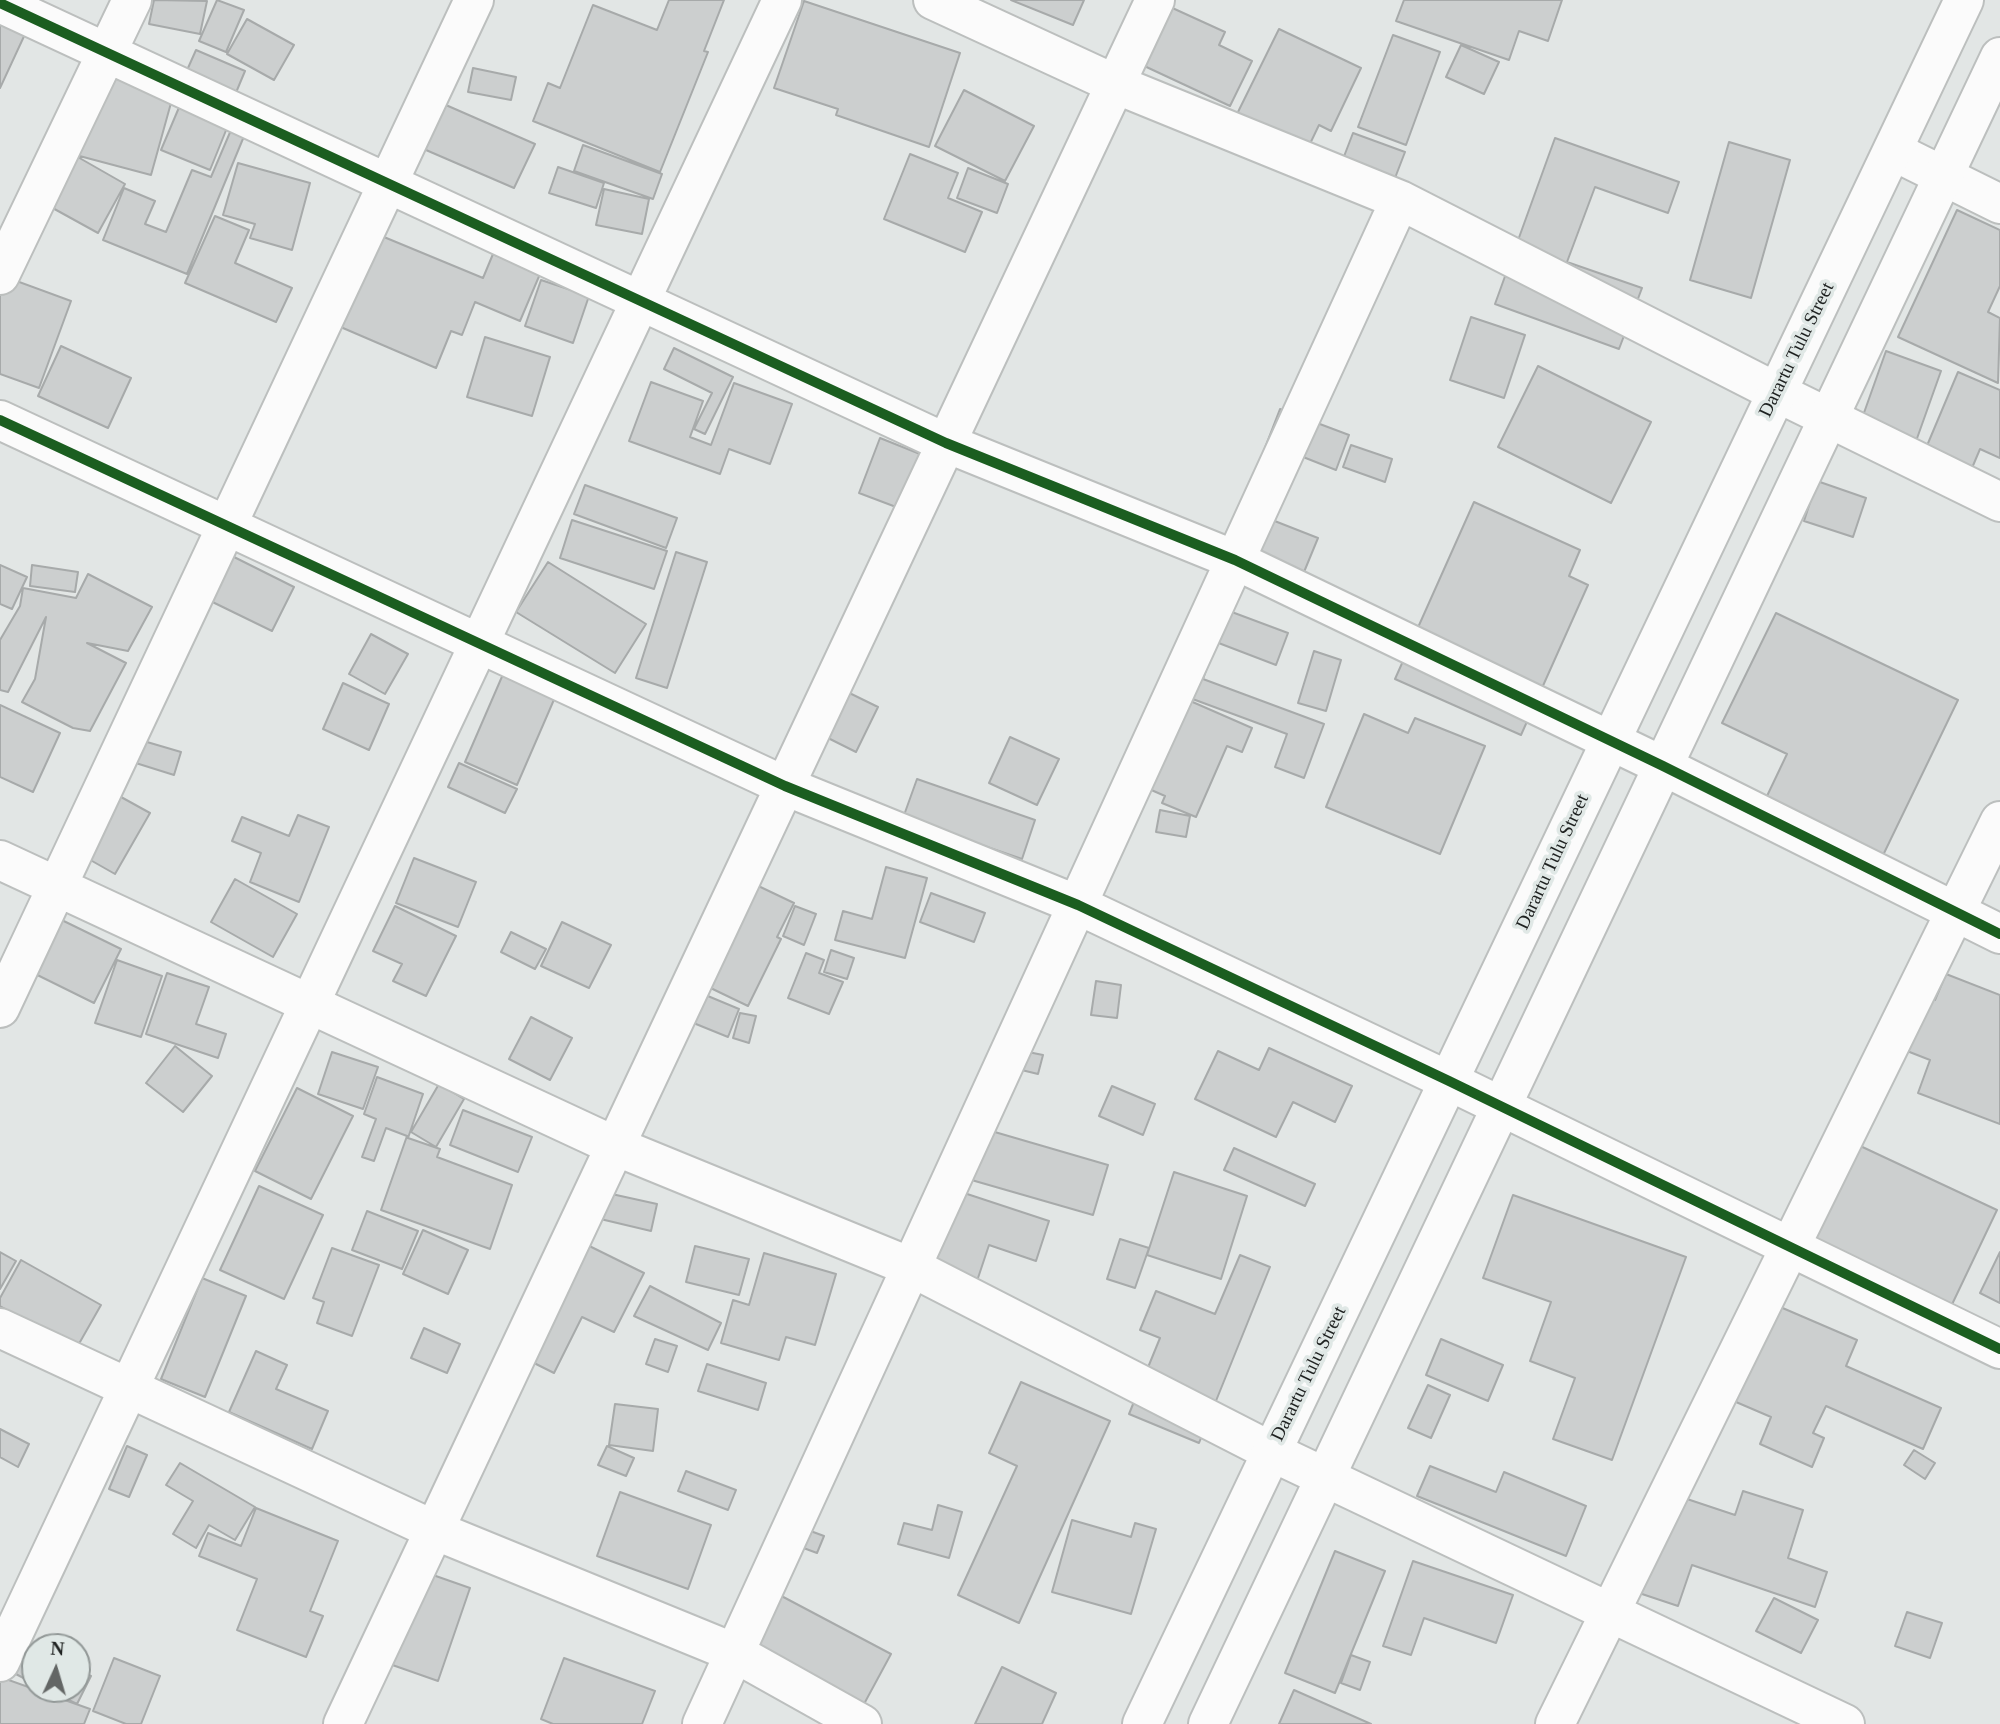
<!DOCTYPE html>
<html>
<head>
<meta charset="utf-8">
<style>
  body { margin:0 }
  #map { position:relative; width:2000px; height:1724px; overflow:hidden; background:#e2e6e5; font-family:Georgia,serif }
  canvas { display:block }
  .north { position:absolute; left:21px; top:1633px; width:70px; height:70px; box-sizing:border-box; background:#e0e8e6; border:2px solid #929897; border-radius:50%; rotate:4deg; font-size:19px; font-weight:700; line-height:28px; text-align:center; color:#1e2120 }
  .north::after { content:''; display:block; margin:auto; width:24px; height:32px; background:#636665; clip-path:polygon(50% 0,100% 100%,50% 72%,0 100%) }
</style>
</head>
<body>
<div id="map">
<canvas width="2000" height="1724"></canvas>
<div class="north">N</div>
</div>
<script>
const context = document.querySelector('canvas').getContext('2d');
context.lineJoin = 'round';
function paint(path, color) { context.fillStyle = color; context.fill(path, 'evenodd'); }
function stroke(path, color, width, dash) { context.strokeStyle = color; context.lineWidth = width; context.lineCap = dash ? 'butt' : 'round'; context.setLineDash(dash || []); context.stroke(path); }
function write(font, color, halo, rows, align = 'center') {
  context.font = font + ' Georgia,serif'; context.lineWidth = 7; context.setLineDash([]); context.textBaseline = 'middle'; context.strokeStyle = halo; context.fillStyle = color; for (const [text, x, y, turn = 0] of rows) {
    context.save(); context.translate(x, y); context.rotate((+turn || 0) * Math.PI / 180); context.textAlign = isNaN(turn) ? turn : align; if (halo) context.strokeText(text, 0, 0); context.fillText(text, 0, 0); context.restore();
  }
}
const building = new Path2D(`
  M154 0 207 1 200 34 149 24Z
  M217 0 244 10 226 52 199 41Z
  M669 0H724L704 51 708 52 660 172 533 121 548 83 560 88 593 5 657 30Z
  M1011 0H1084L1073 25Z
  M1404 0H1562L1548 41 1519 31 1509 60 1396 21Z
  M804 1 960 53 929 147 836 115 838 109 774 88Z
  M1168 6 1225 32 1219 45 1252 61 1230 106 1140 64Z
  M247 19 294 45 274 80 227 54Z
  M0 20 26 32 0 88Z
  M1279 29 1361 68 1331 131 1319 125 1307 150 1236 116Z
  M1393 35 1440 52 1406 145 1358 127Z
  M1461 45 1499 62 1484 94 1446 77Z
  M196 50 245 71 230 107 180 86Z
  M97 64 176 85 151 175 72 154Z
  M473 68 516 77 511 100 468 92Z
  M964 90 1034 126 1005 181 935 146Z
  M183 98 231 118 210 170 161 150Z
  M439 102 535 144 514 188 419 147Z
  M234 123 247 129 187 274 103 240 124 188 155 201 145 224 166 232 192 170 211 177Z
  M1353 133 1405 152 1390 191 1338 172Z
  M1555 138 1679 182 1668 213 1595 187 1567 262 1642 288 1619 349 1495 304Z
  M1729 142 1790 160 1751 298 1690 280Z
  M583 145 662 174 653 199 574 171Z
  M910 154 958 173 948 198 982 212 965 252 884 219Z
  M76 156 125 184 98 233 49 206Z
  M238 163 310 183 292 250 250 238 255 224 223 215Z
  M558 167 604 183 596 208 549 193Z
  M968 168 1008 184 997 213 957 198Z
  M604 189 649 199 642 234 596 225Z
  M1957 210 2000 230V286L1988 312 2000 318 1998 383 1898 337Z
  M215 216 249 230 235 263 292 288 276 322 185 283Z
  M367 230 483 278 493 254 540 274 520 321 475 302 462 335 451 331 436 368 329 322Z
  M0 275 71 301 39 388 0 374Z
  M541 280 589 296 573 343 525 326Z
  M1471 317 1525 335 1504 398 1450 380Z
  M485 337 550 357 532 416 467 397Z
  M61 346 131 378 108 428 38 396Z
  M674 348 733 377 705 434 694 429 712 393 664 369Z
  M1886 351 1941 371 1915 444 1860 424Z
  M1538 366 1651 422 1611 503 1498 447Z
  M1958 372 2000 390V458L1980 449 1972 468 1926 448Z
  M651 382 703 401 690 437 711 445 734 383 792 404 770 464 729 449 720 474 629 441Z
  M1280 409 1349 435 1336 470 1293 453 1267 518 1318 538 1304 572 1228 543Z
  M880 438 925 456 904 510 859 493Z
  M1351 445 1392 459 1385 482 1343 467Z
  M1817 481 1866 498 1853 537 1804 521Z
  M585 485 677 518 666 548 574 514Z
  M1474 502 1580 550 1569 576 1588 585 1521 735 1395 679Z
  M572 520 667 551 654 589 560 558Z
  M216 548 294 587 272 631 194 593Z
  M676 552 707 562 667 688 636 678Z
  M548 562 646 624 615 673 516 612Z
  M0 565 27 577 12 609 0 604Z
  M32 565 78 572 75 592 30 586Z
  M88 574 152 607 128 651 87 643 126 663 90 731 73 728 22 702 35 679 46 617 8 692 0 690V640L20 606 23 588 76 598Z
  M1197 599 1288 633 1276 665 1216 642 1203 679 1324 724 1304 778 1275 767 1287 734 1163 688Z
  M1776 613 1958 700 1872 878 1757 817 1787 754 1722 723Z
  M371 634 408 654 385 694 349 674Z
  M1314 651 1341 660 1326 711 1298 703Z
  M504 672 556 695 517 785 465 762Z
  M343 683 389 704 369 750 323 729Z
  M831 684 878 707 856 752 808 728Z
  M1188 700 1252 728 1242 752 1227 746 1196 817 1162 803 1165 796 1124 778Z
  M0 705 60 733 33 792 0 777Z
  M1364 714 1408 733 1415 718 1485 746 1440 854 1326 807Z
  M130 737 181 752 174 775 123 759Z
  M1010 737 1059 759 1037 805 989 783Z
  M459 763 517 789 505 813 448 787Z
  M917 779 1035 820 1022 859 903 818Z
  M112 792 150 813 115 874 78 853Z
  M1160 810 1190 816 1186 837 1156 832Z
  M298 815 329 827 299 902 250 882 261 853 232 841 242 817 289 836Z
  M414 858 476 882 458 927 396 903Z
  M886 867 927 878 905 958 835 940 843 911 872 919Z
  M729 872 794 903 777 937 781 939 748 1006 696 981Z
  M235 879 297 914 273 957 211 922Z
  M931 893 985 913 974 942 920 922Z
  M31 905 121 949 94 1003 5 959Z
  M395 906 456 936 426 996 393 981 402 964 373 951Z
  M795 906 816 914 804 945 783 936Z
  M562 922 611 945 589 988 541 966Z
  M511 932 546 949 535 969 501 952Z
  M831 950 854 958 847 979 824 972Z
  M806 953 824 960 819 973 843 982 829 1014 788 998Z
  M117 960 162 976 141 1037 95 1023Z
  M167 973 209 987 196 1024 226 1034 218 1058 146 1034Z
  M1946 974 2000 995V1124L1918 1093 1930 1060 1884 1042 1905 988 1935 1000Z
  M1096 981 1121 985 1117 1018 1091 1015Z
  M703 994 739 1009 728 1037 691 1022Z
  M740 1013 756 1016 749 1043 733 1038Z
  M531 1017 572 1038 550 1080 509 1059Z
  M175 1046 212 1076 183 1112 146 1083Z
  M1008 1048 1043 1055 1038 1074 1005 1066Z
  M1269 1048 1352 1086 1335 1122 1293 1102 1276 1137 1195 1099 1218 1051 1259 1070Z
  M332 1052 378 1067 363 1109 318 1094Z
  M377 1077 423 1094 408 1138 440 1149 437 1157 512 1185 490 1249 381 1210 407 1136 386 1128 374 1161 362 1157 376 1119 364 1114Z
  M439 1084 464 1099 436 1147 411 1132Z
  M1112 1086 1155 1104 1143 1135 1099 1116Z
  M297 1088 353 1116 311 1199 255 1171Z
  M463 1110 532 1137 518 1172 450 1145Z
  M981 1128 1108 1165 1093 1215 968 1179Z
  M1856 1144 1997 1210 1946 1317 1805 1251Z
  M1234 1148 1315 1184 1305 1206 1224 1170Z
  M1174 1172 1247 1196 1221 1279 1147 1255Z
  M259 1186 323 1215 284 1299 220 1270Z
  M952 1189 1049 1221 1036 1261 989 1245 975 1287 925 1270Z
  M598 1191 657 1204 651 1231 592 1217Z
  M1513 1195 1686 1257 1612 1460 1553 1439 1575 1378 1530 1361 1551 1302 1483 1278Z
  M367 1211 418 1231 402 1269 352 1250Z
  M423 1230 468 1250 448 1294 403 1274Z
  M563 1233 644 1273 614 1332 582 1317 554 1373 506 1349Z
  M1120 1239 1149 1248 1135 1288 1107 1279Z
  M695 1246 749 1259 739 1295 686 1282Z
  M332 1248 379 1265 352 1336 317 1323 324 1302 313 1298Z
  M0 1252 16 1261 0 1289Z
  M2000 1252V1303L1980 1293Z
  M764 1253 836 1274 815 1345 786 1337 779 1360 721 1343 733 1300 749 1305Z
  M1240 1255 1270 1267 1199 1443 1129 1414 1160 1338 1140 1330 1156 1291 1215 1314Z
  M21 1260 101 1305 76 1349 0 1306V1298Z
  M202 1278 246 1296 205 1397 161 1379Z
  M650 1286 721 1323 708 1350 634 1316Z
  M1757 1297 1857 1340 1846 1366 1941 1408 1923 1449 1826 1406 1813 1433 1824 1438 1812 1467 1760 1444 1771 1417 1715 1393Z
  M424 1328 460 1344 447 1373 411 1358Z
  M655 1339 677 1346 668 1372 646 1364Z
  M1441 1339 1503 1365 1488 1401 1426 1375Z
  M256 1351 287 1365 276 1389 328 1411 312 1449 229 1412Z
  M707 1364 766 1383 758 1410 698 1391Z
  M1021 1382 1110 1421 1019 1623 958 1595 1017 1466 989 1453Z
  M1428 1385 1450 1395 1431 1438 1408 1428Z
  M615 1404 658 1409 653 1451 609 1445Z
  M0 1429 29 1444 18 1467 0 1457Z
  M127 1446 147 1455 129 1497 109 1489Z
  M607 1446 634 1458 626 1476 598 1465Z
  M1914 1450 1935 1463 1925 1479 1904 1465Z
  M180 1463 255 1507 235 1540 209 1525 196 1548 173 1534 193 1501 166 1485Z
  M1430 1466 1496 1492 1504 1472 1586 1506 1566 1556 1417 1496Z
  M686 1471 736 1490 728 1510 678 1491Z
  M1660 1490 1735 1515 1743 1491 1803 1510 1788 1558 1827 1572 1815 1607 1692 1565 1678 1606 1627 1589Z
  M620 1492 711 1525 688 1589 597 1556Z
  M938 1505 962 1512 949 1558 898 1544 904 1523 932 1530Z
  M256 1508 338 1541 310 1611 323 1616 306 1657 237 1630 257 1579 199 1556 208 1533 241 1546Z
  M1072 1520 1131 1537 1135 1523 1156 1529 1131 1614 1052 1592Z
  M797 1526 824 1536 817 1553 790 1543Z
  M1335 1551 1385 1571 1335 1693 1285 1673Z
  M1413 1561 1513 1595 1496 1643 1424 1618 1411 1655 1383 1646Z
  M413 1568 470 1588 438 1681 381 1661Z
  M772 1591 891 1654 864 1704 745 1640Z
  M1774 1598 1818 1620 1801 1653 1756 1631Z
  M1907 1612 1942 1623 1930 1658 1895 1646Z
  M23 1643 35 1649V1684L10 1671Z
  M1351 1655 1370 1662 1360 1690 1341 1683Z
  M114 1658 160 1676 141 1724H126L93 1711Z
  M564 1658 655 1691 642 1724H553L541 1719Z
  M1002 1667 1056 1693 1042 1724H975Z
  M77 1670 91 1676 77 1704 46 1689H77Z
  M0 1677 90 1709 84 1724H0Z
  M1294 1690 1371 1724H1279Z`);
paint(building, '#cccfcf');
stroke(building, '#a7aaaa', 2);
const minor = new Path2D(`
  M933 0 1115 84 1400 200 1776 392 2000 502
  M0 3 946 443 1235 560 1663 766 2000 934
  M1893 151 2000 204
  M0 275 132 0
  M0 420 785 786 1078 905 1449 1081 2000 1349
  M0 860 615 1146 911 1267 1272 1452 1845 1724
  M0 1008 474 0
  M0 1328 434 1530 735 1653 862 1724
  M0 1662 782 0
  M343 1724 1155 0
  M702 1724 1400 200
  M1555 1724 2000 821`);
const major = new Path2D(`
  M1142 1724 1964 0
  M1208 1724 2000 57`);
stroke(minor, '#bcbfbe', 42);
stroke(major, '#bcbfbe', 42);
stroke(minor, '#fbfbfb', 38);
stroke(major, '#fbfbfb', 38);
stroke(new Path2D(`
  M0 3 946 443 1235 560 1663 766 2000 934
  M0 420 785 786 1078 905 1449 1081 2000 1349`), '#1b5e20', 10);
write('19px', '#1e2120', '#e0e8e6', [
  ["Darartu Tulu Street",1797,350,-64],
  ["Darartu Tulu Street",1553,862,-65],
  ["Darartu Tulu Street",1309,1374,-64]
]);
</script>
</body>
</html>
